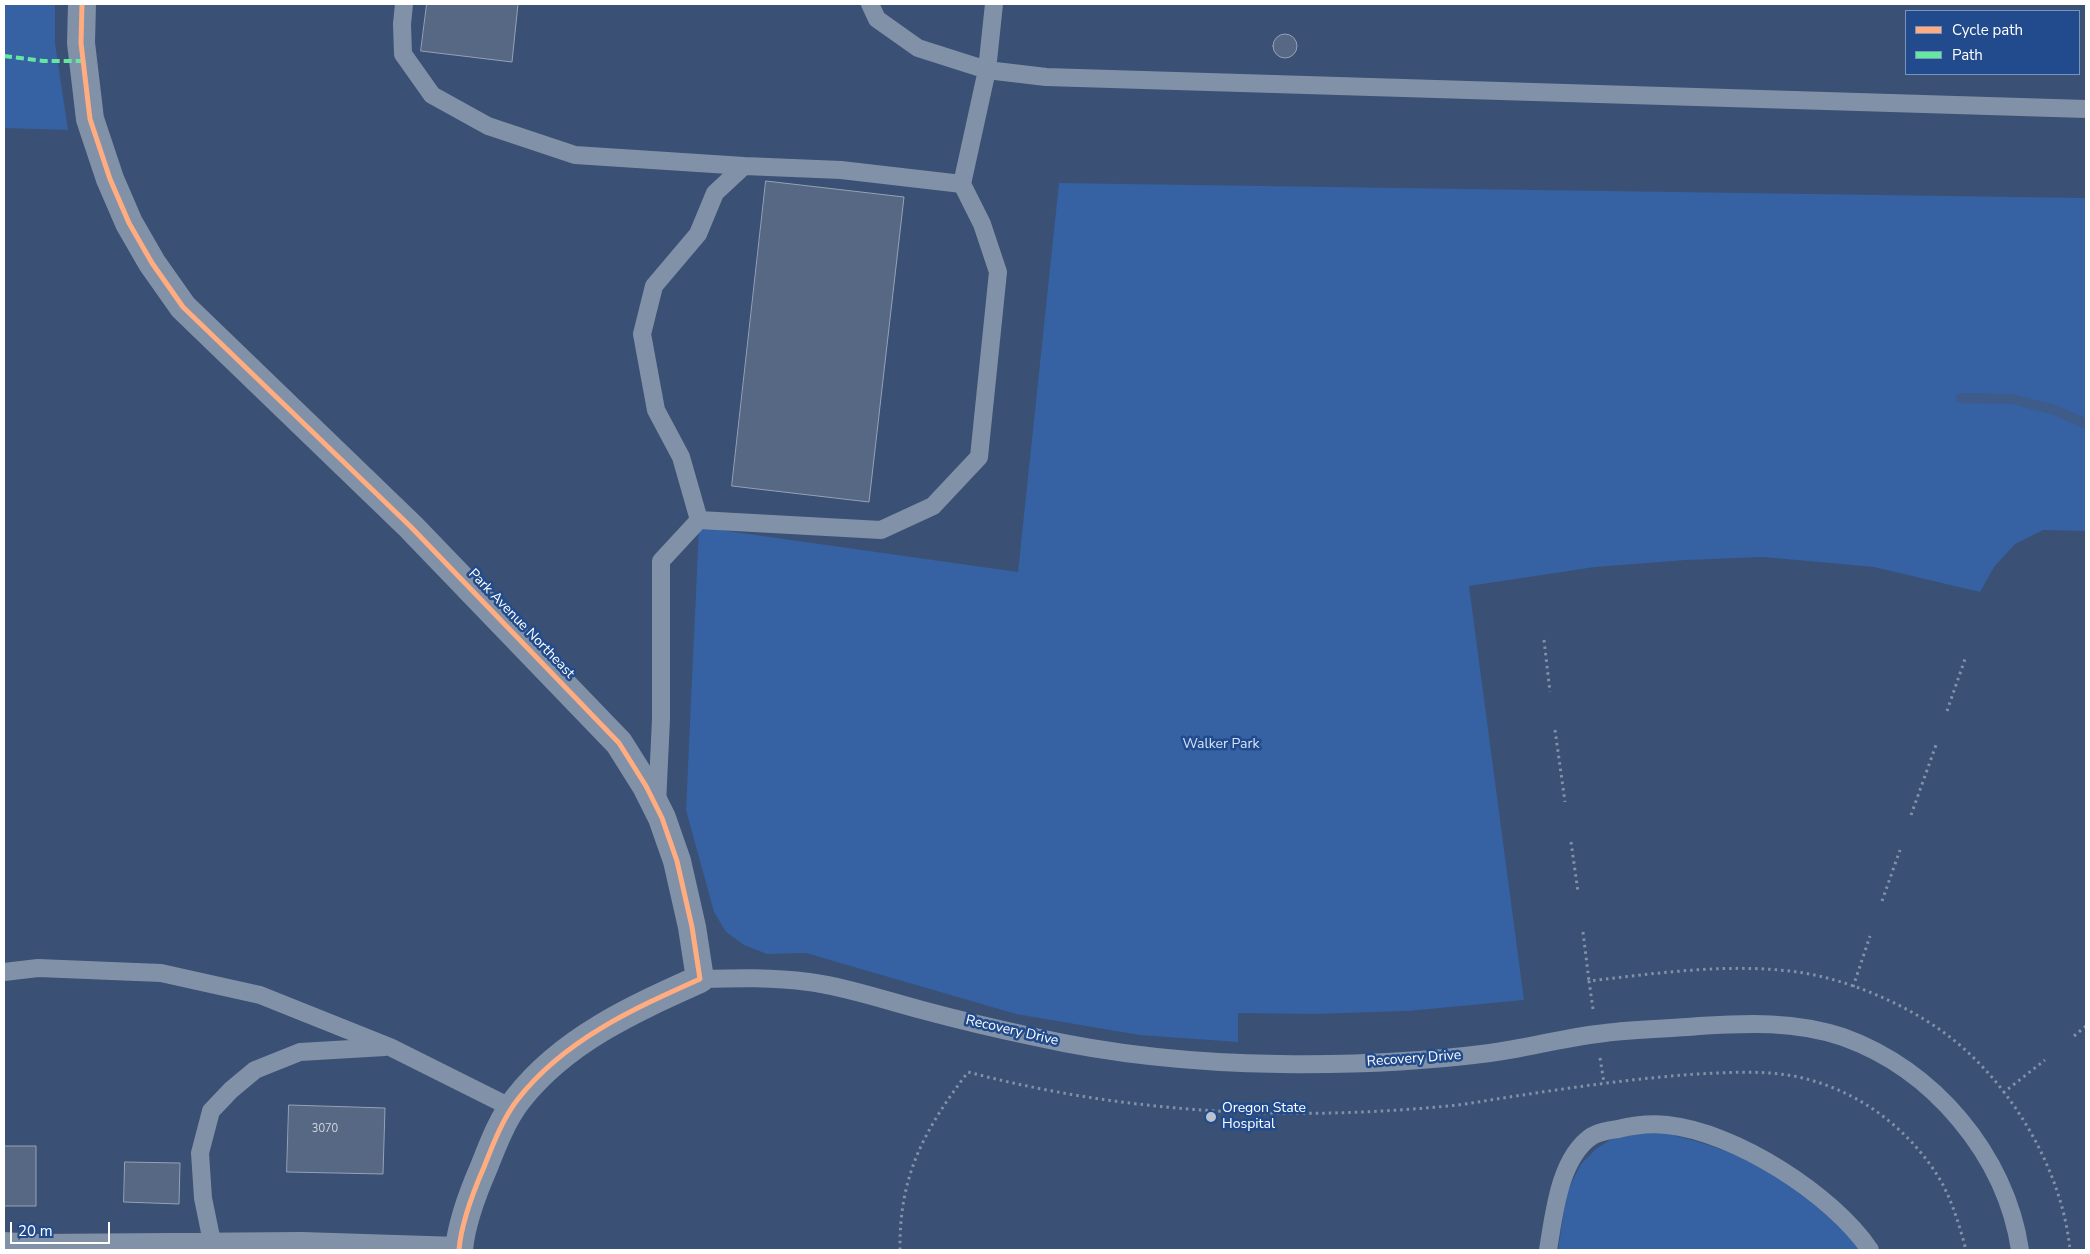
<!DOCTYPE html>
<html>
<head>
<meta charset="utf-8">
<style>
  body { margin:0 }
  #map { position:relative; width:2090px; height:1254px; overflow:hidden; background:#3a5074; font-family:"Nunito Sans",sans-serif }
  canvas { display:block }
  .frame { position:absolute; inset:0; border:5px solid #fff; pointer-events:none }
  .legend { position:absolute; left:1905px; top:10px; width:175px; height:65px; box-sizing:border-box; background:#214b8c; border:1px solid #7a93ba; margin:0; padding:6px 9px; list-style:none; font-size:15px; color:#fff }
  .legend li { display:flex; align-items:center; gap:10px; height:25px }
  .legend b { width:25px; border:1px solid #7a93ba }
  .scale { position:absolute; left:10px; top:1222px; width:100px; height:22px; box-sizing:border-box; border:2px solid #fff; border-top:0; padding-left:6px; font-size:15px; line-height:18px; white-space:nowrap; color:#fff; -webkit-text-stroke:4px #214b8c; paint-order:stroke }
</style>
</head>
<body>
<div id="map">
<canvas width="2090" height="1254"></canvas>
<div class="frame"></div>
<ul class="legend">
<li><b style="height:6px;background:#ffac80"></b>Cycle path</li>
<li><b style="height:6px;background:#66e7a1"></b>Path</li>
</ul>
<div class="scale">20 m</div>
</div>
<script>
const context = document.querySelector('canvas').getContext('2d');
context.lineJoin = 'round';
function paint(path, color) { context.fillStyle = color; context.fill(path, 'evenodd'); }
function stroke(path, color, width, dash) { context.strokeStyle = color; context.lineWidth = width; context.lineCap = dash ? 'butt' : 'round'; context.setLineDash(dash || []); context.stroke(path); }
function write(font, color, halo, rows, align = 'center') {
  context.font = font + ' "Nunito Sans",sans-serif'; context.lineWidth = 5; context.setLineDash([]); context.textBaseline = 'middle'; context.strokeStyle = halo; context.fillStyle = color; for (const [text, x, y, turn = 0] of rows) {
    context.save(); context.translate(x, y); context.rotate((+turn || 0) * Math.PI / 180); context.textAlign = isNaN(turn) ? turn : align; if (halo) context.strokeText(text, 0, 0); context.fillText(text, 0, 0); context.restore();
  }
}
paint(new Path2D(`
  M4 4H55V43L68 130 4 128Z
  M1059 183 2086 198V531L2043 530 2015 544 1994 567 1980 592 1874 567 1763 557 1686 560 1595 567 1469 586 1524 1000 1408 1011 1313 1014 1238 1013V1042L1139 1035 1016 1014 806 953 767 954 744 945 726 932 714 912 686 810 699 527 1018 572Z
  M1652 1131C1731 1144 1811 1184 1860 1250H1558L1567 1192 1581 1164 1596 1149 1616 1136Z`), '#3661a2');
stroke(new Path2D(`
  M1961 398 2012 399 2055 410 2086 424`), '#3e5b89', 10);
const building = new Path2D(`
  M427 4H518L512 62 421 51Z
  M1273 46a12 12 0 1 1 24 0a12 12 0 1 1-24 0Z
  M766 181 904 197 869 502 732 486Z
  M289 1105 385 1108 383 1174 287 1172Z
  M4 1146H36V1206H4Z
  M125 1162 180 1163 179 1204 124 1202Z`);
paint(building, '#566884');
stroke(building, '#95a2b6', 1);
stroke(new Path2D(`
  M1544 640 1550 692
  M1947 711 1965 659
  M1555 730 1565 802
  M1911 815 1936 745
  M1571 842 1578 892
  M1882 901 1900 850
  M1583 932 1589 981
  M1853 987 1870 936
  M1593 1009 1589 981C1659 973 1734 962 1804 973 1850 981 1900 1002 1939 1029 2007 1076 2062 1167 2070 1250
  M2074 1036 2086 1026
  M1600 1058 1604 1083
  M2003 1093 2045 1060
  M900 1250C899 1176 924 1130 968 1072 1127 1114 1294 1122 1458 1105 1480 1102 1501 1098 1523 1095 1581 1086 1639 1078 1697 1074 1737 1072 1778 1069 1817 1082 1869 1098 1915 1136 1942 1183 1953 1204 1960 1227 1966 1250`), '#8191a7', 3, [2.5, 4]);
stroke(new Path2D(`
  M404 4 402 24 403 54 432 95 488 126 575 155 744 166
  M870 4 877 19 918 48 987 70 1046 77 2086 109
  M699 520 681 457 656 410 642 334 654 286 698 234 715 193 744 166 841 170 962 184
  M657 804 661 719V561L699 520 881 530 933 506 979 457 998 272 982 224 962 184 987 70 994 4
  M4 972 38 968 161 973 260 995 390 1047 512 1108
  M700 979C737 978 772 977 809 982 847 987 884 1000 922 1010 959 1020 997 1029 1035 1037 1115 1055 1198 1063 1280 1064 1350 1065 1420 1062 1490 1053 1528 1048 1566 1037 1605 1033 1636 1029 1668 1029 1699 1026 1748 1023 1795 1021 1843 1037 1933 1069 2006 1155 2020 1250
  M4 1241 35 1243 302 1241 459 1246
  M212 1242 203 1198 200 1153 211 1111 231 1090 255 1070 300 1052 385 1047
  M1548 1250C1554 1215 1559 1158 1592 1136 1599 1132 1610 1130 1618 1129 1634 1125 1651 1123 1667 1125 1735 1132 1832 1194 1870 1250`), '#8191a7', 18);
stroke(new Path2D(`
  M82 4 81 43 90 119 110 179 129 223 152 263 183 307 411 527 619 743 646 786 662 818 677 861 692 927 700 979C633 1009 564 1040 518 1099 503 1118 493 1144 484 1167 474 1190 461 1225 459 1250`), '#8191a7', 28);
stroke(new Path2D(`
  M4 56 43 61H82`), '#66e7a1', 4, [8, 4]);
stroke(new Path2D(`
  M82 4 81 43 90 119 110 179 129 223 152 263 183 307 411 527 619 743 646 786 662 818 677 861 692 927 700 979C633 1009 564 1040 518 1099 503 1118 493 1144 484 1167 474 1190 461 1225 459 1250`), '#ffac80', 5);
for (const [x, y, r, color] of [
  [1211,1117,6,"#bac2ce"]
]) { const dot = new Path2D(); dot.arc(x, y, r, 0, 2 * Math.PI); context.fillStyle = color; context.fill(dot); stroke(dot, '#214b8c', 2); }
write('11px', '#d5d9e0', null, [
  ["3070",325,1129]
]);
write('14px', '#fff', '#214b8c', [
  ["Park Avenue Northeast",521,624,46],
  ["Recovery Drive",1012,1031,13],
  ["Recovery Drive",1414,1059,-4]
]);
write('14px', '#d4e3f8', '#214b8c', [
  ["Walker Park",1221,745]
]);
write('14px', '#fff', '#214b8c', [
  ["Oregon State",1222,1109],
  ["Hospital",1222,1125]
], 'left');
</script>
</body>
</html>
